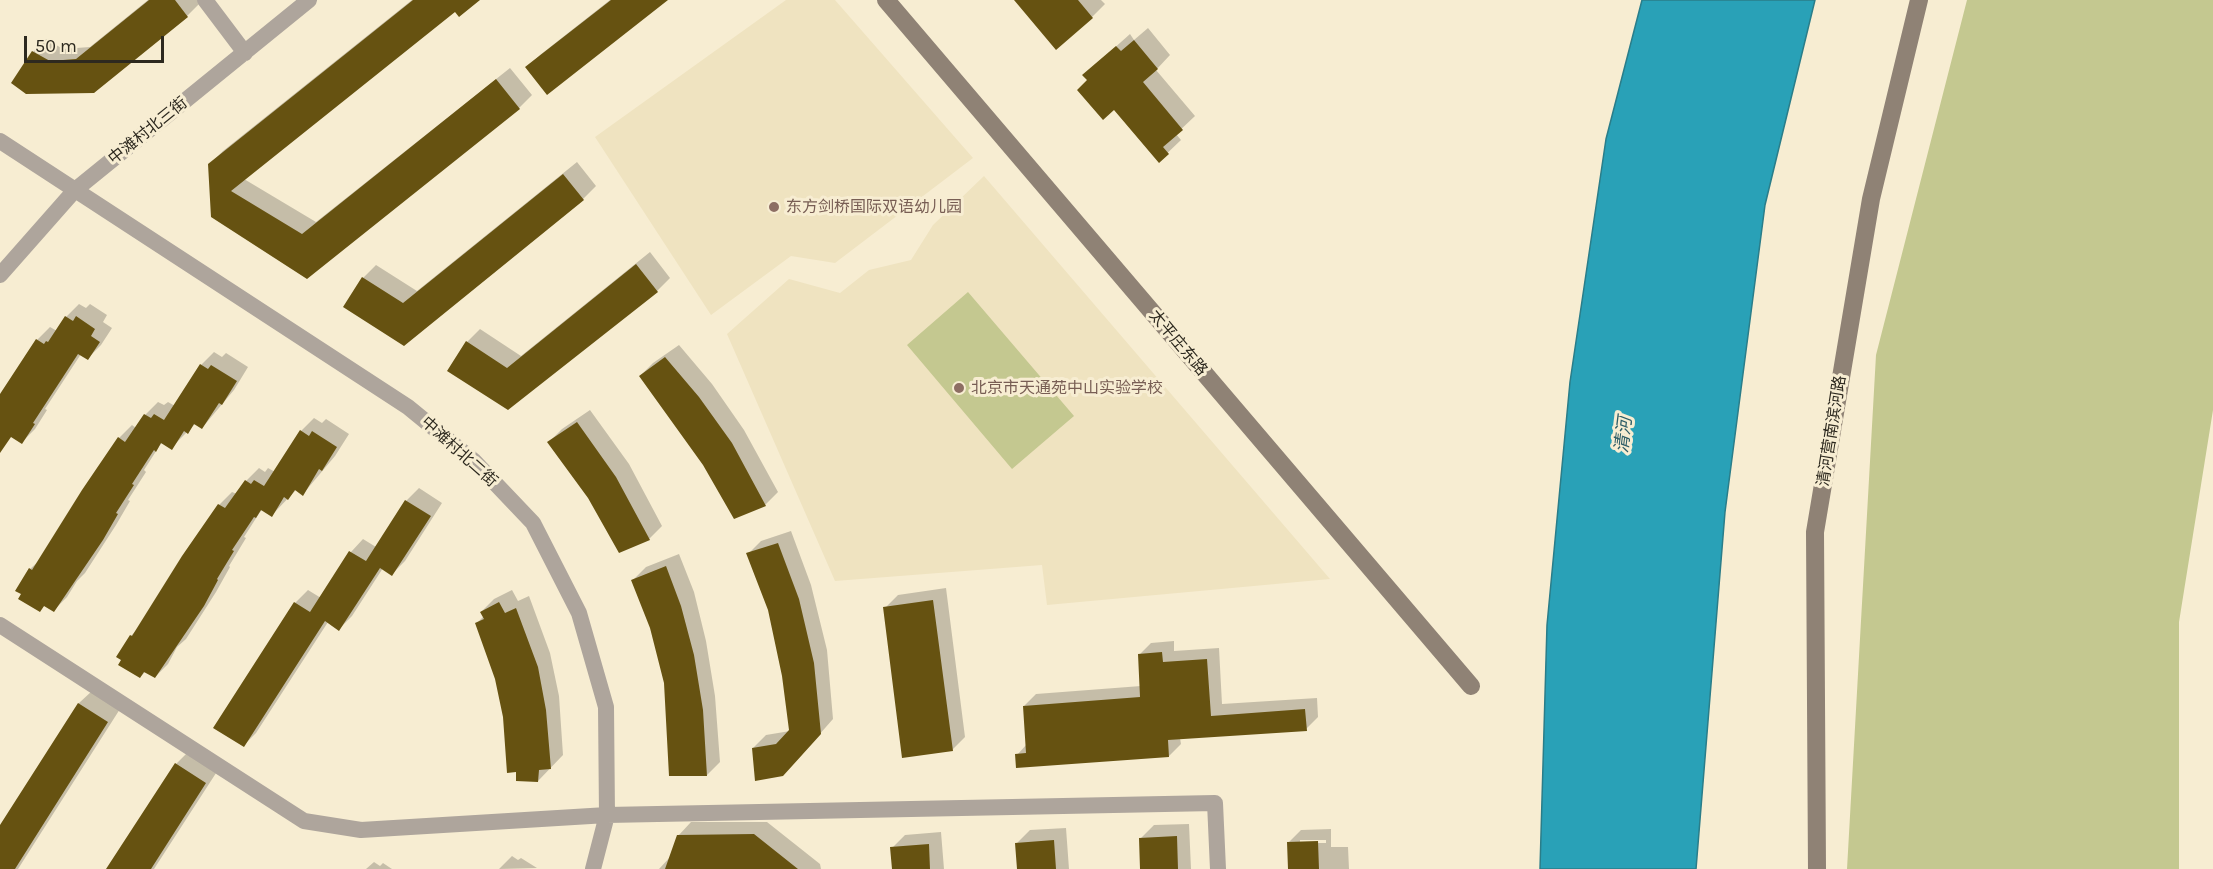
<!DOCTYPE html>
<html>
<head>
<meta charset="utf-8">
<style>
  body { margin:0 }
  #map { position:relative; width:2213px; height:869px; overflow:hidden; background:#f7edd2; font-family:Karla,sans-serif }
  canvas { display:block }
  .scale { position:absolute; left:24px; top:36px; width:140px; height:27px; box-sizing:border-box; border:3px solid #2d291f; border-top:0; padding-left:8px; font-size:18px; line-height:21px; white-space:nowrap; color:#2d291f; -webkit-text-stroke:4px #f7edd2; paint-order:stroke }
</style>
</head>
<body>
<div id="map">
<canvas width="2213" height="869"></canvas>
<div class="scale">50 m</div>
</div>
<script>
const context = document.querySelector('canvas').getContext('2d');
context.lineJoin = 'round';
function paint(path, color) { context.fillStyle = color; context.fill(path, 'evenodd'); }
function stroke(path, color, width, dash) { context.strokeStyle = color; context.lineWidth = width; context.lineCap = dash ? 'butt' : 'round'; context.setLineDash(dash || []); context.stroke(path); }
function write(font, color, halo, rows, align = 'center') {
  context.font = font + ' Karla,"Noto Sans SC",sans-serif'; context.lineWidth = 6; context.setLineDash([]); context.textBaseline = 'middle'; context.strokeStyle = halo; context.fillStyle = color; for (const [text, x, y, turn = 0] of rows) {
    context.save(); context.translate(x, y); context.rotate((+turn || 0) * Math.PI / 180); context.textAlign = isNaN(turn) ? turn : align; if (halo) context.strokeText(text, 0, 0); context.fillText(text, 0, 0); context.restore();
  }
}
paint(new Path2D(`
  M786 0H835L973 158 835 263 791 256 711 315 595 137Z
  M984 176 1330 579 1047 605 1042 565 835 581 727 334 789 279 840 293 869 270 911 260 933 225Z`), '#efe3c0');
paint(new Path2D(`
  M1967 0H2213V410L2179 622V869H1847L1876 355Z
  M968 292 1074 416 1012 469 907 345Z`), '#c4c890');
const water = new Path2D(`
  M1642 0H1815L1765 205 1725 512 1696 869H1540L1547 625 1570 382 1606 139Z`);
paint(water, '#29a1b7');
stroke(water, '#2a7d89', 1.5);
paint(new Path2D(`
  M148 0H198L200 3 187 16 93 92 33 52 46 39 63 49 90 47Z
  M412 0H478L455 10 244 179 316 222 510 68 532 95 519 108 307 277 212 216 209 165 223 151Z
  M610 0H666L527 68 540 55Z
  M1016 0H1101L1105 4 1092 17Z
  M1148 28 1170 55 1156 70 1195 116 1176 134 1181 140 1159 161 1084 75 1130 34 1134 40Z
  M577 162 596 186 583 199 404 344 363 278 376 265 417 291Z
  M650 252 670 278 657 291 508 408 467 342 480 329 521 356Z
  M79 304 86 308 90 304 107 315 103 322 112 328 101 345 88 358 81 354 45 409 47 410 35 429 22 442 12 436 0 438V397L37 340 50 327 57 331 66 317Z
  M679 345 712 384 744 430 778 492 765 505 704 464 640 376 653 363Z
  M214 352 222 357 226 353 248 367 234 390 202 428 196 423 171 448 162 443 160 445 144 470 146 472 128 500 130 501 116 525 85 573 77 581 67 597 54 610 45 605 40 610 30 569 41 559 119 438 132 425 136 428 145 415 158 402 164 405 168 402 175 406 201 365Z
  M590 410 629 464 662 526 649 539 620 551 589 498 549 442 562 429Z
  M314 418 322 423 326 419 349 434 335 456 303 494 296 490 272 515 263 509 260 512 244 537 246 538 229 566 230 567 216 592 186 639 177 647 168 664 155 677 146 671 140 677 131 636 141 625 184 557 219 505 232 492 237 494 246 481 259 468 265 472 268 468 275 472 301 431Z
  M419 488 442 503 405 561 392 574 383 568 352 616 339 629 328 622 256 733 243 746 215 727 295 603 308 590 321 598 351 552 363 539 376 547 406 501Z
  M791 531 811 585 827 650 833 719 796 761 753 748 766 735 790 731 784 675 769 609 748 554 761 541Z
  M679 554 694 592 706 641 715 696 720 762 707 775 633 580 646 567Z
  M946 588 965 737 952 750 885 608 898 595Z
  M512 590 518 601 529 596 550 653 559 696 563 755 538 781 505 717 496 678 476 624 484 616 481 612 494 599Z
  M1174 641V651L1219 648 1222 704 1317 698 1318 717 1306 729 1180 738 1181 744 1169 756 1017 755 1027 744 1024 706 1036 694 1141 686 1139 655 1151 643Z
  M92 691 120 709 18 869H0V828L79 703Z
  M189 751 218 770 154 869H108L176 764Z
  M691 822H767L820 864 821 869H659L671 856 678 836Z
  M1189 824 1191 869H1142L1141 838 1154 825Z
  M1066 828 1069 869H1019L1017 843 1030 830Z
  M1331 829V847H1348L1349 869H1289L1288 843 1301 830ZM1300 840H1326V843H1300Z
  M941 832 944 869H893L892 848 905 835Z
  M512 856 518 860 521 858 537 868 499 869Z
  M374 862 380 866 383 863 392 869H366Z`), '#0003');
paint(new Path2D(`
  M149 0H175L188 17 94 93 26 94 11 83 32 51 50 61 76 59Z
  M413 0H480L459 17 455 12 231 191 302 234 496 79 520 109 307 279 211 217 208 164Z
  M611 0H668L547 95 525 67Z
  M1014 0H1078L1093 18 1056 50Z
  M1134 40 1158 69 1143 82 1183 130 1163 147 1169 154 1159 163 1114 110 1103 120 1077 90 1087 80 1082 75 1116 46 1121 51Z
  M563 174 584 200 404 346 343 307 362 277 403 303Z
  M636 264 658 292 508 410 447 371 466 341 507 368Z
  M65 316 73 321 76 316 95 329 91 336 100 342 88 360 78 354 33 423 35 424 22 444 11 437 0 453V394L36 339 44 344 46 341 48 342Z
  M665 357 699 397 732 443 766 506 734 519 703 465 639 376Z
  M200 364 208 369 211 365 237 381 222 405 219 403 202 429 194 424 188 434 184 431 172 450 161 443 156 452 154 450 132 484 134 485 116 513 118 514 103 540 54 612 44 606 40 612 18 599 21 594 15 591 29 568 32 570 82 490 118 437 125 442 144 414 151 418 154 414 164 420Z
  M577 422 616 477 650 540 619 553 588 498 547 442Z
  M300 430 309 436 312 431 337 447 322 471 319 469 303 496 295 490 288 500 284 497 272 517 261 510 256 518 254 517 232 550 234 551 217 579 218 580 204 606 155 678 144 672 140 678 118 665 121 660 116 657 130 635 132 636 182 556 218 504 225 508 245 480 251 484 254 480 264 486Z
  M405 500 431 516 392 576 380 568 339 631 325 621 244 747 213 728 294 602 310 612 349 551 366 561Z
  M778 543 799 599 814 663 821 734 783 776 755 781 752 748 776 744 789 730 782 676 768 610 746 553Z
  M666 566 681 606 694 655 703 710 707 776H669L664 683 650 628 631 580Z
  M933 600 953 751 902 758 883 607Z
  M499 602 505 613 516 608 538 667 546 710 551 769 539 770 538 782 516 781V772L507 773 503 717 495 679 475 623 484 619 480 612Z
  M1162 652 1163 662 1207 659 1211 716 1305 709 1307 731 1168 740 1169 757 1016 768 1015 754 1026 753 1023 706 1140 697 1138 654Z
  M78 703 108 722 15 869H0V825Z
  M175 763 206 783 151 869H106Z
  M754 834 798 869H665L677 835Z
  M1177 836 1178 869H1140L1139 838Z
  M1054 840 1056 869H1017L1015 843Z
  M1318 841 1319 869H1288L1287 842Z
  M929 844 930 869H892L890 847Z`), '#665211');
stroke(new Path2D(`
  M205 0 245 53
  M0 141 408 407 474 461 533 523 579 613 606 707 607 815 593 869
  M0 275 75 190 309 0
  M0 625 304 821 361 830 607 815 1215 803 1218 869`), '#aea59c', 16);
stroke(new Path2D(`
  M886 0 1471 686
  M1817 869 1815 532 1871 199 1919 0`), '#8f8275', 18);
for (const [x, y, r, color] of [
  [774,207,6,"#8d6e63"],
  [959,388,6,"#8d6e63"]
]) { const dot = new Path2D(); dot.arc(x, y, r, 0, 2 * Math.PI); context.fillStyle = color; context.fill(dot); stroke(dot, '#f7edd2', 2); }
write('16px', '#2d291f', '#f7edd2', [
  ["中滩村北三街",148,131,-39],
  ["太平庄东路",1178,343,50],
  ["清河营南滨河路",1832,431,-81],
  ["中滩村北二街",459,452,42]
]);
write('16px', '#785e54', '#f7edd2', [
  ["东方剑桥国际双语幼儿园",786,207],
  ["北京市天通苑中山实验学校",971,388]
], 'left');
write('italic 18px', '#2c5c66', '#f7edd2', [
  ["清河",1624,435,-83]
]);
</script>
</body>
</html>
